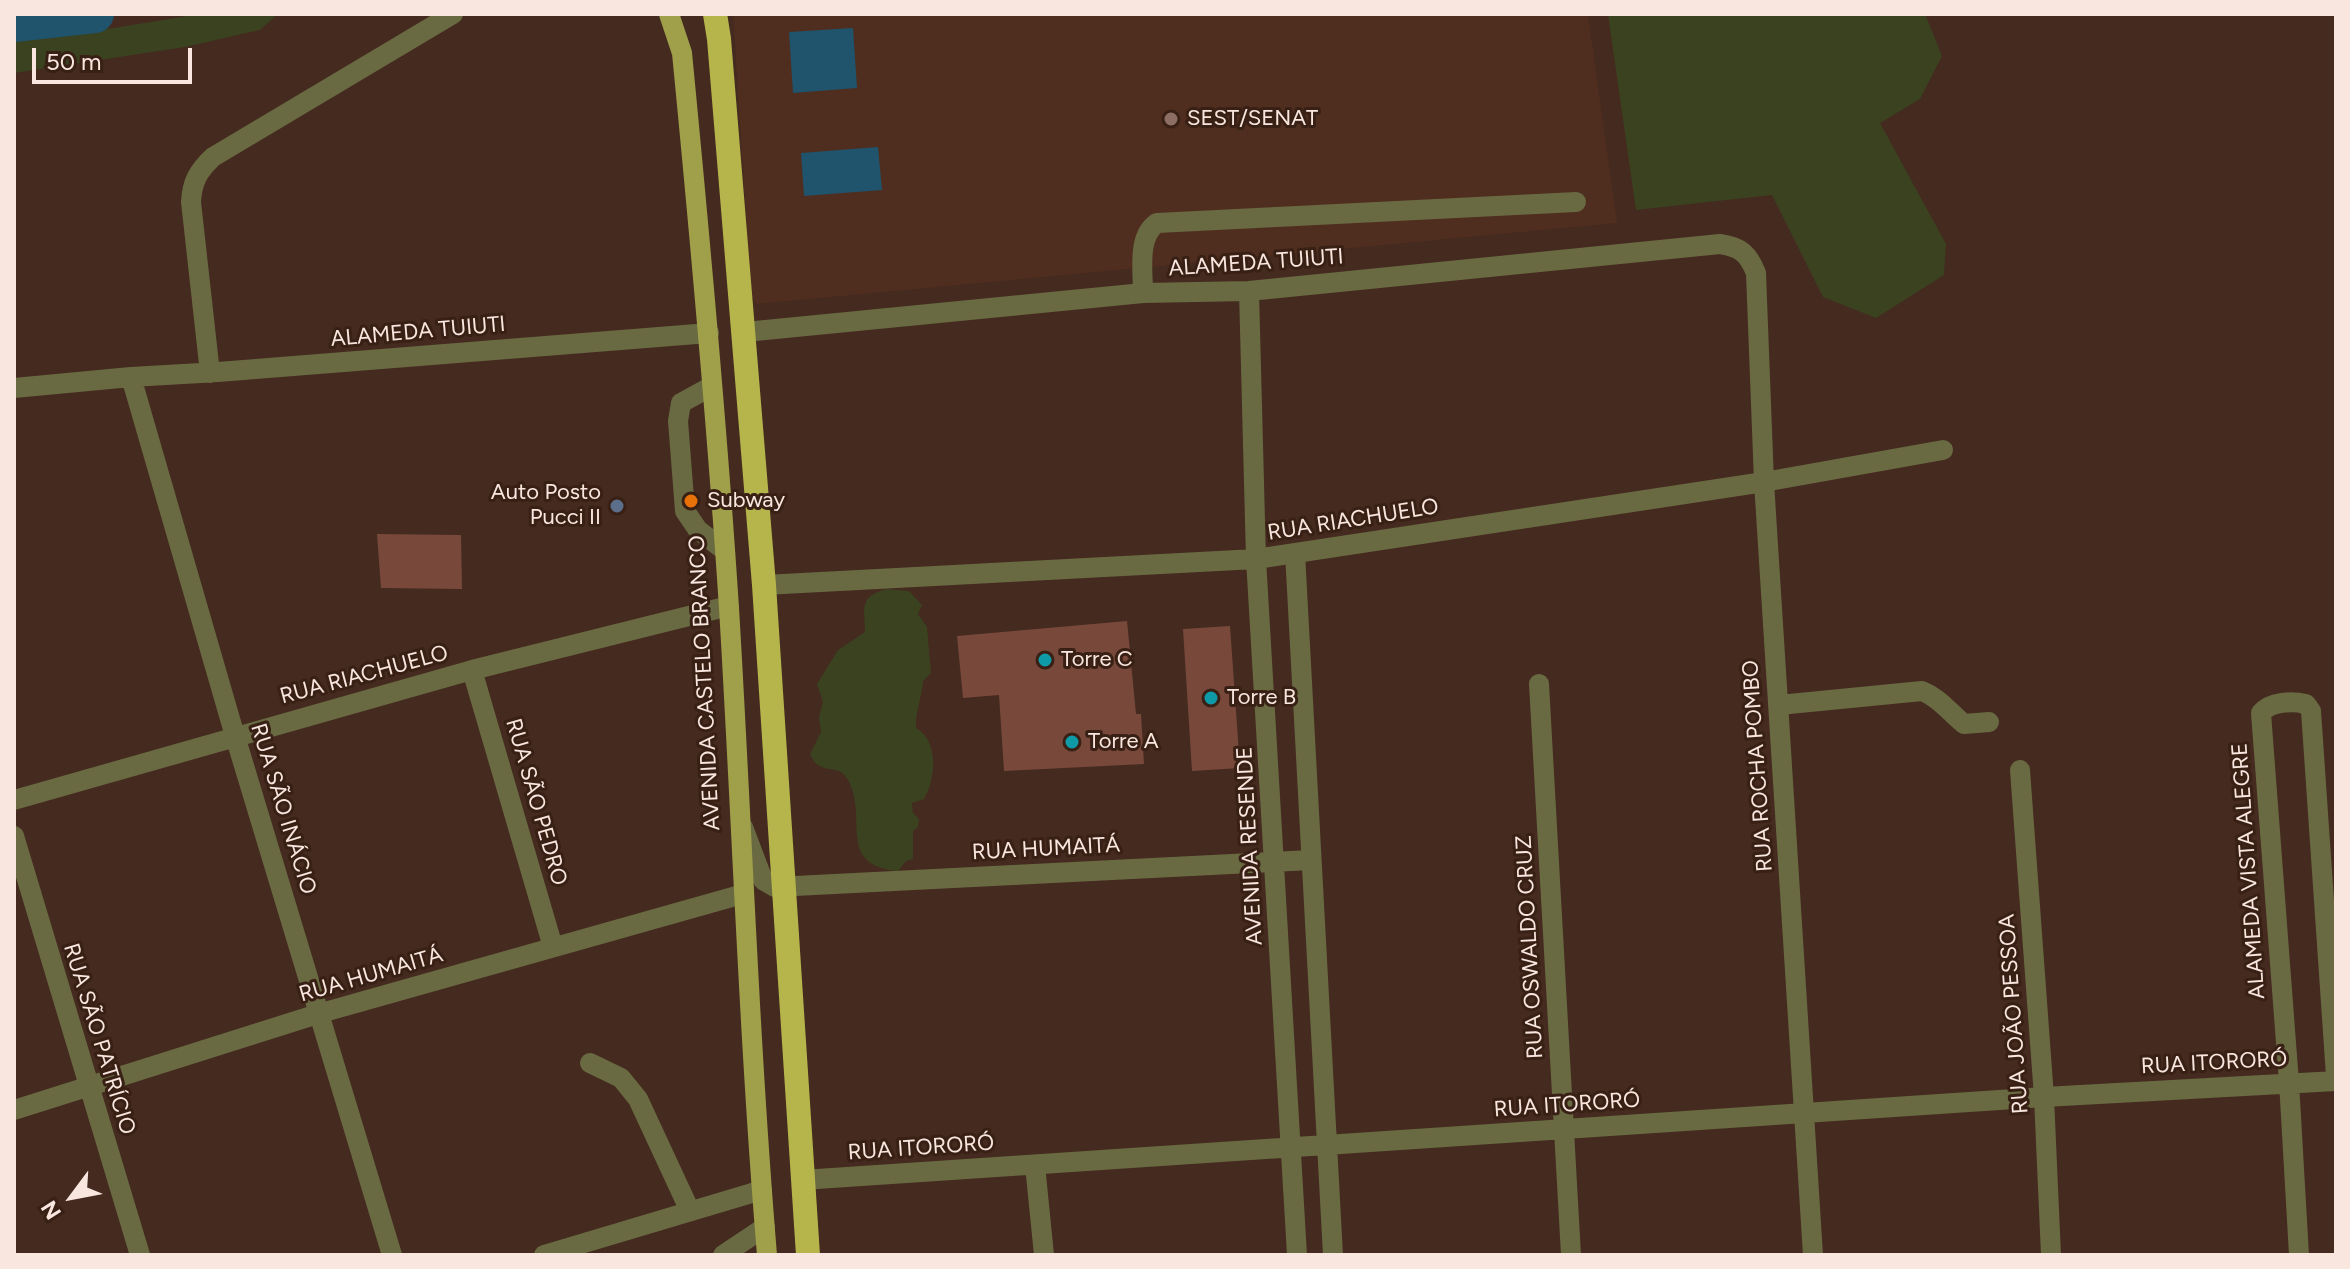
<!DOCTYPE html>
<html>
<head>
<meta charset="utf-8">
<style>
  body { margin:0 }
  #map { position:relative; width:2350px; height:1269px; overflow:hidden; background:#442a1f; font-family:Figtree,sans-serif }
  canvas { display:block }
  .frame { position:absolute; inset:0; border:16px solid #f8e6df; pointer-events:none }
  .north { position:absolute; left:32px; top:1157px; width:80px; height:80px; -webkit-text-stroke:6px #392015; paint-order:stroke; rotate:238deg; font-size:22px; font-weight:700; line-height:32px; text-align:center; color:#f8e6df }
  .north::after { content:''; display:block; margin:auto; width:28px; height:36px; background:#f8e6df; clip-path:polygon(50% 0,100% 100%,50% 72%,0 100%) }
  .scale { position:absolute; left:32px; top:48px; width:160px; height:36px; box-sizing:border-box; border:4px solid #f8e6df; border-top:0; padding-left:10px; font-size:24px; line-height:28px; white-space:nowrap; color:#f8e6df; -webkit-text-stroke:6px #392015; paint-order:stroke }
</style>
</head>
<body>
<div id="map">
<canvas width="2350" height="1269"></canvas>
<div class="frame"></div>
<div class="north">N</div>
<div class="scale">50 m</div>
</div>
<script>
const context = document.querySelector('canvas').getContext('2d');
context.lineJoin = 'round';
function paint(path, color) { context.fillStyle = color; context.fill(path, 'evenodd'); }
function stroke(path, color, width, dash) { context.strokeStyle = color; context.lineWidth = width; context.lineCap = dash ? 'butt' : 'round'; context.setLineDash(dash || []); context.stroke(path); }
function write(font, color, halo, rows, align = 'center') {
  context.font = font + ' Figtree,sans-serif'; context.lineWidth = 6; context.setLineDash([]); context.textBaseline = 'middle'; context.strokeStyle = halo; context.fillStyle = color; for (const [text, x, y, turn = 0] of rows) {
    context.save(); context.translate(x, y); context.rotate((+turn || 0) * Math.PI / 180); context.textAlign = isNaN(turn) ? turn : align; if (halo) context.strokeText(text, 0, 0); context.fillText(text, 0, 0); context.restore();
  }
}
paint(new Path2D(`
  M733 14H1588L1617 223 757 304 751 295Z`), '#4f2e1f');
paint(new Path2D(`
  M199 14H278L260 30 185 47 14 73V37L114 28Z
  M1608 14H1925L1942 56 1920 99 1880 123 1946 244 1944 275 1876 318 1823 297 1772 195 1636 210Z
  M886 589 909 591 922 605 918 614 927 627 931 673 923 681C922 698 915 712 916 728 939 740 936 779 924 799L912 803 913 813 919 819 918 827 913 831V859L906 861 898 871C835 865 869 818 848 780 838 761 820 778 810 754L821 732 819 717 823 702 817 684 838 650 865 632C865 609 858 597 886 589Z`), '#3b4220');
paint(new Path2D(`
  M853 28 857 88 793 93 789 32Z
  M878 147 882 190 804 196 801 153Z`), '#20536c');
stroke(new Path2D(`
  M14 23 95 14`), '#20536c', 38);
paint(new Path2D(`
  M377 534 461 535 462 589 381 588Z
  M1127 621 1136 714H1141L1144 764 1004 771 999 695 963 698 957 636Z
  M1230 626 1240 768 1192 771 1183 629Z`), '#78493b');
stroke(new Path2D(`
  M1249 291 1256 559 1297 1255
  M1143 293C1143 271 1137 236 1157 223L1576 202
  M745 332 1143 293 1249 291 1720 244C1740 247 1748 253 1756 273L1764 482 1813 1255
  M210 373 191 202C192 182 198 171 213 157L453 14
  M131 377 235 736 392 1255
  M712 386 681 403 678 421 685 511 698 530 724 550
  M14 388 131 377 218 372 709 333
  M1295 553 1333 1255
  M764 585 1256 559 1764 482 1943 450
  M472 670 553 947
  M1539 684 1571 1255
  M1779 705 1922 691C1940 698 1949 712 1964 724L1989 722
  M2020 770 2044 1097 2051 1255
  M14 800 472 670 729 606
  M743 827 763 880 775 887 1311 860
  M14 836 140 1255
  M590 1063 621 1078 638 1099 690 1211
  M14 1110 321 1013 743 894
  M1035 1165 1044 1255
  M802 1180 2044 1097 2336 1081
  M544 1255 762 1190
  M723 1255 765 1227
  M2299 1255 2289 1082 2261 713C2271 701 2292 701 2306 704L2311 711 2336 1076`), '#696942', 20);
stroke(new Path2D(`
  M669 14 682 53C700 238 717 423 729 608 742 824 749 1040 767 1255`), '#a09f4a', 20);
stroke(new Path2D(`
  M715 14 719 39 764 585 808 1255`), '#b6b54b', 24);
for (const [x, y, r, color] of [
  [1171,119,8,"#8d6e63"],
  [691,501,8,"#e8710a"],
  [617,506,8,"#5c6f8a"],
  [1045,660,8,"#0f9aa8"],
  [1211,698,8,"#0f9aa8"],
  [1072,742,8,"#0f9aa8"]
]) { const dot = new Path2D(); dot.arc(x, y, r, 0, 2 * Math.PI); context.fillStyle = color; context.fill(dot); stroke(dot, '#392015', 3); }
write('22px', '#f8e6df', '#392015', [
  ["SEST/SENAT",1187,119],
  ["Auto Posto",601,493,"right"],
  ["Pucci II",601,518,"right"],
  ["Subway",707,501],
  ["Torre C",1061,660],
  ["Torre B",1227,698],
  ["Torre A",1088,742]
], 'left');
write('22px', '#f8e6df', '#392015', [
  ["ALAMEDA TUIUTI",1256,263,-4],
  ["ALAMEDA TUIUTI",418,332,-5],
  ["RUA RIACHUELO",1353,520,-9],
  ["RUA RIACHUELO",364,675,-15],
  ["AVENIDA CASTELO BRANCO",705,683,-93],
  ["RUA ROCHA POMBO",1758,766,-94],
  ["RUA SÃO PEDRO",536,802,74],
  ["RUA SÃO INÁCIO",283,809,73],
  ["AVENIDA RESENDE",1250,846,-93],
  ["RUA HUMAITÁ",1046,849,-3],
  ["ALAMEDA VISTA ALEGRE",2249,871,-94],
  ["RUA OSWALDO CRUZ",1530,947,-93],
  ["RUA HUMAITÁ",371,975,-16],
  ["RUA JOÃO PESSOA",2014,1014,-94],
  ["RUA SÃO PATRÍCIO",99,1039,73],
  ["RUA ITORORÓ",2214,1063,-3],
  ["RUA ITORORÓ",1567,1105,-4],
  ["RUA ITORORÓ",921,1148,-4]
]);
</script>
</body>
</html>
